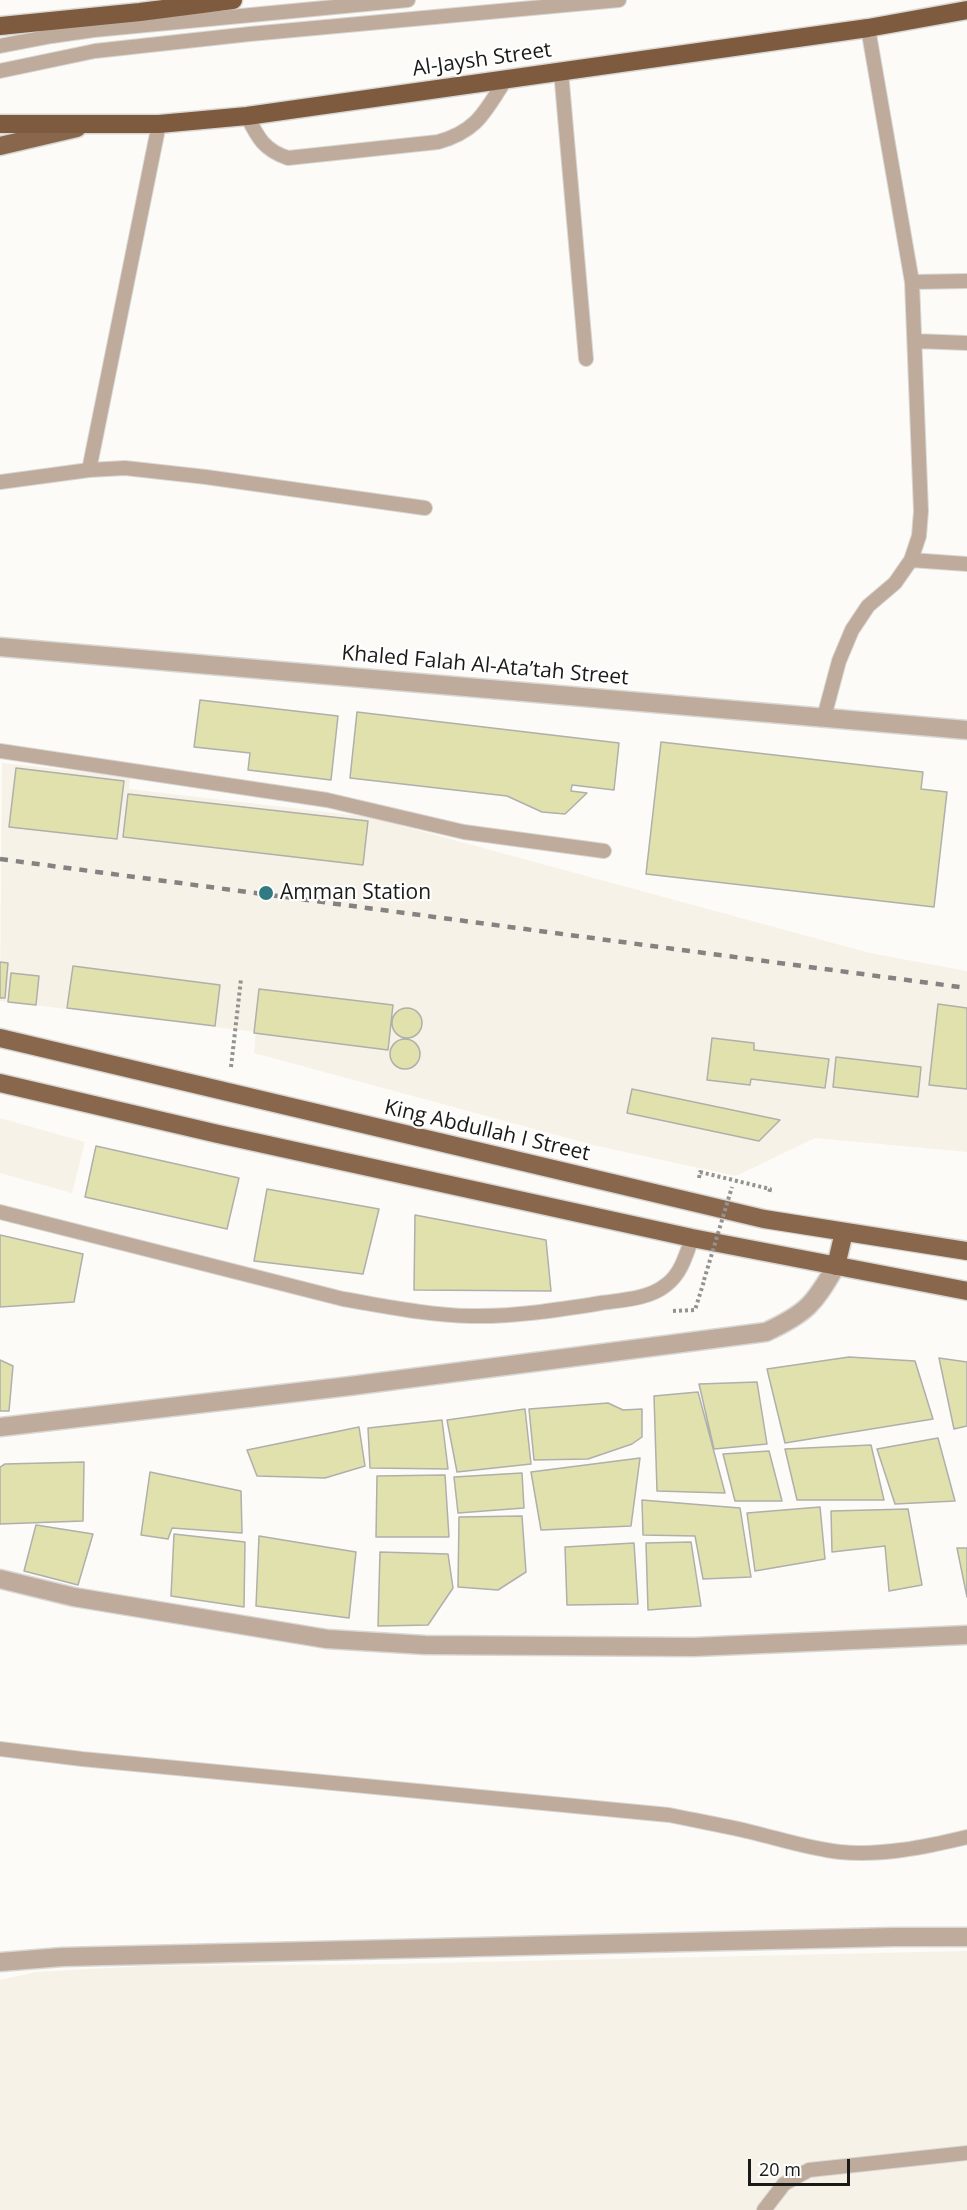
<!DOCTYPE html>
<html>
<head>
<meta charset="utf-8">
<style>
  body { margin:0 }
  #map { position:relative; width:967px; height:2210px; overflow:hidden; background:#fdfbf8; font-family:"Open Sans",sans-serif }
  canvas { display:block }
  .scale { position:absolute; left:748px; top:2159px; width:102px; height:27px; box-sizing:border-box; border:3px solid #1a1a18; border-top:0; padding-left:8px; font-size:18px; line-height:21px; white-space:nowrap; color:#1a1a18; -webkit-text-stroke:4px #fff; paint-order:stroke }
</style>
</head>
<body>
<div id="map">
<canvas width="967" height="2210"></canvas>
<div class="scale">20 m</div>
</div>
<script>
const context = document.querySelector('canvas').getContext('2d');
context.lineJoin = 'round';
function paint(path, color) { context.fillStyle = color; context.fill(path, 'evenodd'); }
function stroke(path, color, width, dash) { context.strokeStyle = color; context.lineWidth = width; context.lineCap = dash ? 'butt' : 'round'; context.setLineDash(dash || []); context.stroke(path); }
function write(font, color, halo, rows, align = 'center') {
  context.font = font + ' "Open Sans",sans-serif'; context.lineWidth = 4.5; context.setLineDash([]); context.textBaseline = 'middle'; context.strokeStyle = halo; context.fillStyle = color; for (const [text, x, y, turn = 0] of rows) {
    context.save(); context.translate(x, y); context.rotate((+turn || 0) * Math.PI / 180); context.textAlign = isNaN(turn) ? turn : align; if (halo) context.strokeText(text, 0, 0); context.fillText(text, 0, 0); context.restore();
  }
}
paint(new Path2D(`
  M2 763 130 777 129 789 369 817 870 953 967 971V1152L815 1138 736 1176 597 1146 254 1053 256 1032 0 1001Z
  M0 1118 85 1142 72 1193 0 1173Z
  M967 1951V2210H0V1980L36 1972 146 1966 390 1964Z`), '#f7f2e7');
const building = new Path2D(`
  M200 700 338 716 331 780 248 770 250 753 194 747Z
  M357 712 619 743 614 790 572 785 571 791 587 793 565 814 542 812 507 796 350 778Z
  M661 742 923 772 921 789 947 792 934 907 646 874Z
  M16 768 124 781 117 839 9 827Z
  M128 794 368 821 363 865 123 837Z
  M0 962 8 963 5 998H0Z
  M73 966 220 985 215 1026 67 1008Z
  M11 973 39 976 36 1005 8 1002Z
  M259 989 393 1005 388 1050 254 1033Z
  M938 1004 967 1008V1089L929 1085Z
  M392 1023a15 15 0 1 1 30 0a15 15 0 1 1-30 0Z
  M712 1038 754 1043V1050L829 1059 825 1088 751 1079 750 1085 707 1080Z
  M390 1054a15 15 0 1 1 30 0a15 15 0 1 1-30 0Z
  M836 1057 921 1067 918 1097 833 1087Z
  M632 1089 780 1120 759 1141 627 1113Z
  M96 1146 239 1178 227 1229 85 1197Z
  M267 1189 379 1209 363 1274 254 1261Z
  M415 1215 546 1240 551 1291 414 1290Z
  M0 1235 83 1254 74 1302 0 1307Z
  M849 1357 915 1361 933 1419 785 1443 767 1369Z
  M939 1358 967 1362V1426L954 1429Z
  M0 1360 13 1366 9 1411H0Z
  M757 1382 767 1444 714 1449 699 1384Z
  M698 1392 725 1493 657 1491 654 1396Z
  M608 1403 623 1410 642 1409V1437L632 1444 588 1459 534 1460 529 1409Z
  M525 1409 531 1464 457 1472 447 1420Z
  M442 1420 448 1469 370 1468 368 1428Z
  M359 1427 365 1466 325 1478 257 1476 247 1450Z
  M938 1438 955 1501 895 1504 877 1449Z
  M871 1445 884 1500H797L785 1449Z
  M769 1451 782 1501H735L723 1454Z
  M640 1458 631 1526 541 1530 531 1472Z
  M84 1462 83 1521 0 1524V1467L5 1464Z
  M150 1472 241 1491 242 1533 172 1528 168 1539 141 1535Z
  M522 1473 524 1508 458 1513 454 1477Z
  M445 1475 449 1537H376L377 1476Z
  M642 1500 740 1508 751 1577 703 1579 695 1536 643 1535Z
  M820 1507 825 1559 755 1571 747 1513Z
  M908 1509 922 1585 889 1591 885 1546 832 1552 831 1511Z
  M522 1516 526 1572 498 1590 458 1587 459 1517Z
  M36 1525 93 1534 78 1585 24 1571Z
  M174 1534 245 1542 244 1607 171 1596Z
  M259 1536 356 1552 349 1618 256 1606Z
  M691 1542 701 1606 648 1610 646 1543Z
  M634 1543 638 1604 567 1605 565 1547Z
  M957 1548H967V1597Z
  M380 1552 448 1554 453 1588 428 1625 378 1626Z`);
paint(building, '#e1e1ad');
stroke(building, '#afafab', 1.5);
const service = new Path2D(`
  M0 46 52 36 94 30 408 0
  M0 71 95 51 250 34 619 0
  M561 71 586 359
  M247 116C258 138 264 150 288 158L438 142C478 131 485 111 506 79
  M912 282 967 281
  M915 341 967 343
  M89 470 159 124
  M0 482 89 470 125 468 206 477 425 508
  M911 560 967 564
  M824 717 839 661 852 630 868 606 895 583 911 560 919 536 921 511 912 282 868 28
  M0 751 327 800 464 832 604 851
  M0 1212 343 1299C385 1306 427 1315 470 1316 513 1317 558 1310 601 1303 622 1300 649 1299 666 1285 681 1274 686 1255 692 1238
  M0 1749 82 1759 669 1815C698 1821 727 1826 755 1833 783 1840 811 1849 840 1852 883 1856 925 1847 967 1837
  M764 2210 784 2184 809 2170 967 2153`);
const minor = new Path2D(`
  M0 1427 350 1386 766 1332C807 1313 814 1304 836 1266
  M0 1579 74 1597 327 1639 425 1645 694 1647 967 1635
  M0 1962 62 1957 894 1937H967`);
const tertiary = new Path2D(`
  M0 647 967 730`);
const primary = new Path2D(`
  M0 146 77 128
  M0 1038 764 1219 967 1251
  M0 1083 218 1134 692 1238 967 1291
  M836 1266 844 1232`);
const trunk = new Path2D(`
  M0 26 140 12 233 0
  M0 124H159L247 116 868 28 967 10`);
stroke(service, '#d9d7d4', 16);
stroke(minor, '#d9d7d4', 21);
stroke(tertiary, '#d9d7d4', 21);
stroke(primary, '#d9d7d4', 21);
stroke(trunk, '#d9d7d4', 21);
stroke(new Path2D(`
  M231 1067 241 979
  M699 1178 700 1172 770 1189 769 1194
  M673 1311 695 1310 704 1281`), '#949390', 4, [3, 3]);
stroke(service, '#beab9c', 14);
stroke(minor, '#beab9c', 18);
stroke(tertiary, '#beab9c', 18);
stroke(primary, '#88674d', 18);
stroke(trunk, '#7e5b3e', 18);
stroke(new Path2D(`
  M0 859 967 988`), '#848381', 4.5, [8, 8]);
stroke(new Path2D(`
  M704 1280 732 1187`), '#949390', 4, [3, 3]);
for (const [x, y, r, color] of [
  [266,893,8,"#317a81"]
]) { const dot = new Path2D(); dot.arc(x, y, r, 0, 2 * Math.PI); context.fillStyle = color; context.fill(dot); stroke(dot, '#fff', 2); }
write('21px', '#1a1a18', '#fff', [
  ["Al-Jaysh Street",482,60,-8],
  ["Khaled Falah Al-Ata’tah Street",485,666,5],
  ["King Abdullah I Street",487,1131,13]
]);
write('21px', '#1a1a18', '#fff', [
  ["Amman Station",280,893]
], 'left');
</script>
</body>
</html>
